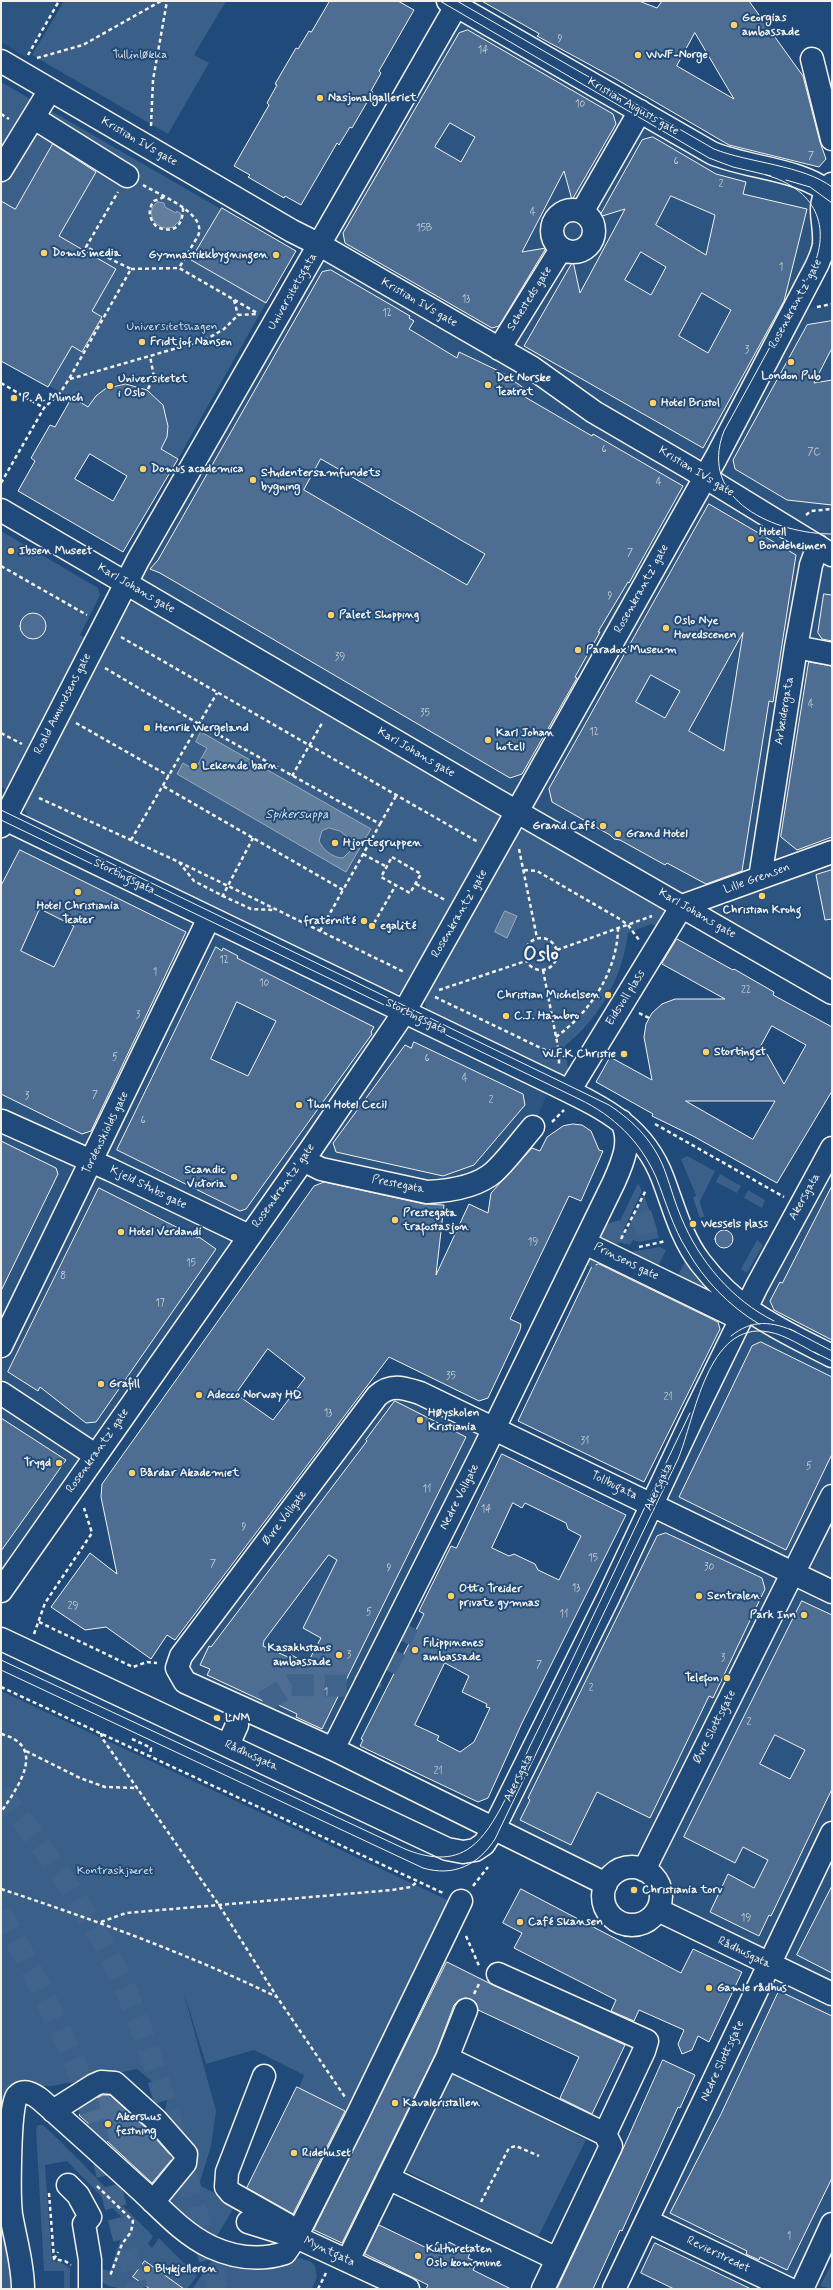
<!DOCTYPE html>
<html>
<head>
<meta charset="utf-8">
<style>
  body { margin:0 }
  #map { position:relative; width:833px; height:2290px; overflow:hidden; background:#1f4a7a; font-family:Mynerve,sans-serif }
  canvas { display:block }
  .frame { position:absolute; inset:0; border:2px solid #f4f1e8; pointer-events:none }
</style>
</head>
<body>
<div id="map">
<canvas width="833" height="2290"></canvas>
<div class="frame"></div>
</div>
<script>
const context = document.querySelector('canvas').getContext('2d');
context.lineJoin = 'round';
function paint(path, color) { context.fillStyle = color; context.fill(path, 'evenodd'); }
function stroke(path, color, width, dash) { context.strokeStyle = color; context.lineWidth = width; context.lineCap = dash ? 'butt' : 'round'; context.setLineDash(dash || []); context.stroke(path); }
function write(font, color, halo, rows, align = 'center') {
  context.font = font + ' Mynerve,sans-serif'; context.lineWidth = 4; context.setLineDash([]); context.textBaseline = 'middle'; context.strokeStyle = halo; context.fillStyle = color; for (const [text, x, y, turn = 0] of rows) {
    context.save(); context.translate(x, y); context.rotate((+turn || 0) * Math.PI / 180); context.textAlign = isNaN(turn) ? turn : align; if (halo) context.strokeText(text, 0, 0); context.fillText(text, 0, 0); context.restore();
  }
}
paint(new Path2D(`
  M1 1H59L26 57 1 42Z
  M456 6 640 111 769 169 804 197 821 218 799 310 832 304V993L126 583Z
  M1 817 552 1083 533 1127 457 1188 311 1166 1 1591Z
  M832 1148V2224L802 2289 647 2221 768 1965 658 1910 661 1898 660 1887 654 1877 644 1870 634 1867 623 1869 613 1875 606 1884 494 1828Z
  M385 1389 494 1429 333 1749 185 1682 181 1656Z`), '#2d5581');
paint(new Path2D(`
  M64 1H226L194 55 209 63 168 134 32 55Z
  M1 82 221 209 191 260 266 303 178 459 161 449C165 442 168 434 168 426 168 396 133 372 106 389 99 393 93 401 88 407L49 386 72 346 82 352 102 317 92 311 116 269 59 236 98 168 54 143 15 209 1 201Z
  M1 531 98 588 100 595 80 635 104 648 128 603H137L499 814 517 833 521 830 528 831 666 912 657 927 651 924 628 933C622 979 600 1017 565 1046L568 1069 579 1075 575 1082 433 1014 426 1007 424 997 406 989 397 994 387 991 32 820C25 814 23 808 26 799L1 787Z
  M687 1156 715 1171 699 1203 681 1159Z
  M720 1174 741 1186 737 1193 716 1182Z
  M638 1183 642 1191 618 1241 612 1238Z
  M748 1190 765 1200 762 1208 744 1198Z
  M644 1195 659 1238 639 1242 633 1240 630 1245 621 1243Z
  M757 1240 763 1245 747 1273 741 1269Z
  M660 1247 666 1250 656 1270 628 1254 629 1252Z
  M685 1262 709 1294 676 1279Z
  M1 1691 454 1903 353 2115 299 2088 304 2075 254 2050 206 2064 183 1990 216 2111 211 2146 199 2185 236 2204 214 2241 170 2209 167 2199 173 2188 179 2190 191 2176 187 2171 194 2147 176 2126 164 2116 168 2095 137 2069 52 2086H31L11 2089 1 2204Z
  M451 2072 586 2140 538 2237 402 2169Z
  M38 2125H43C81 2160 116 2200 153 2236L148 2244 152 2248 159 2238 197 2276 187 2289H175L178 2285 145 2261 133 2277 144 2287 142 2289C123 2289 109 2290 95 2277V2267L110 2271 126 2222 67 2161 45 2165 52 2261 60 2262 70 2268V2289H64V2271H44L36 2129Z
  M1 2213 12 2242V2289H1Z
  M216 2255 278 2262 300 2258 311 2262 315 2266 317 2277 312 2289H192Z
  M832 2263V2289L820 2286Z`), '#3a5f88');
const water = new Path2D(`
  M158 202 164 203 165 207 176 213 177 211 181 214V219L173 227 165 228C153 226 145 209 158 202Z
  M201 732 371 829 346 872 177 774 183 763 195 770 207 748 196 742ZM329 828 340 831 350 839V851L343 858C333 858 323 850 319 841L322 831Z
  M505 911 517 916 507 938 495 932Z`);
paint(water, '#627e9d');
stroke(water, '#9cacbb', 1);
const building = new Path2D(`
  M330 1H398L414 10 379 71 381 73 371 91 373 92 352 128 350 127 339 145 337 143 301 205 285 196 284 198 248 177 250 175 234 166 269 105 267 103 277 85 275 84 296 48 298 49 309 31 311 32Z
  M482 1H639L657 8 662 1H749L803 76 820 142 826 159 819 167 729 145 616 79 537 36 539 34ZM695 33 734 99 677 66Z
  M468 30 613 114 616 124 572 200 564 171 522 252 546 248 499 326 492 328 345 243 343 233 459 33ZM450 123 475 137 461 162 435 147Z
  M653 137 716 174 746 182 743 194 807 209 784 301 703 448 524 346 573 261 580 293 625 209 599 217 642 140ZM671 196 715 215 706 255 656 225ZM641 252 666 267 651 295 625 280ZM702 293 731 310 708 353 679 336Z
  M53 144 96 172 59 236 116 269 92 311 102 317 82 352 72 346 48 387 1 361V201L15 209Z
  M222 208 296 251 266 303 191 260Z
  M331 270 410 316 409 318 414 321 409 329 457 358 459 352 503 373 529 392 525 397 592 436 593 434 683 486 629 583 628 582 598 632H600L575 677 577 678 522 774 510 778 160 573 150 569 158 560 322 272ZM321 459 485 554 467 585 304 490Z
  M832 321V348L814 383 832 380V505L787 500 735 469 733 460 807 325Z
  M126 384 147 390 163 405 168 426 167 437 161 449 178 459 123 552 18 491 35 461 31 458 50 425 55 427 72 397 88 407 96 396 105 389ZM90 454 127 476 113 501 75 479Z
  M709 504 796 555 773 702 769 701 742 871 706 884 667 863 665 865 620 840 614 839 610 835 552 802 549 789ZM743 633 724 751 689 731ZM651 675 680 691 665 718 636 702Z
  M824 594 832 595V641L822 639 818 633Z
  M20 626a13 13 0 1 1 26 0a13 13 0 1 1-26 0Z
  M809 662 832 666V837L797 850 781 837Z
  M20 850 186 932 91 1131 82 1134 1 1094V886ZM40 909 74 926 54 967 21 951Z
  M832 870V919L825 920 816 875Z
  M677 939 733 970 734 969 774 992 773 995 832 1027V1091L777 1183 693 1136 652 1116 653 1114 596 1082 610 1057 652 1080 644 1037 646 1024 652 1013 662 1004 675 999H725L662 964ZM772 1026 806 1045 784 1084 767 1054 760 1048ZM686 1101H775L753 1139Z
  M216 947 222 951 223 948 238 956 237 958 374 1027 371 1032 372 1034 284 1156 246 1209 240 1211 117 1150ZM237 1002 276 1021 248 1076 211 1059Z
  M414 1042 523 1094 525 1105 474 1165 443 1176 336 1152 333 1143 405 1045 411 1048Z
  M573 1124 582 1125 591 1131 599 1150 603 1151 581 1201 569 1196 510 1319 521 1324 520 1330 488 1398 479 1401 389 1357 175 1640 167 1635 151 1659 106 1627 85 1630 51 1607 90 1553 117 1574 101 1497 102 1484 314 1186 324 1182 424 1204 444 1205 436 1275 469 1204 488 1213 491 1193 532 1148 540 1151 547 1137 563 1126ZM268 1349 305 1378 273 1420 236 1394Z
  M1 1141 56 1168 58 1174 1 1291Z
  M832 1186V1340L774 1310 770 1301 780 1282 782 1283Z
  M99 1188 198 1238 199 1237 216 1249 96 1422 86 1423 40 1387 38 1391 8 1372Z
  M715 1239a9 9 0 1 1 18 0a9 9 0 1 1-18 0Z
  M599 1264 718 1322 720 1329 644 1482 518 1421 592 1266Z
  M761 1342 832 1377V1454L786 1550 679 1497 752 1346Z
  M395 1401 466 1437 322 1729 296 1717 297 1714 268 1700 267 1703 207 1675 210 1669 200 1665 209 1646 211 1647 367 1441 366 1440ZM329 1555 337 1560 303 1628 321 1638 307 1664 290 1654 288 1657 263 1646 264 1641Z
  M1 1418 66 1460 1 1551Z
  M502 1454 626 1515 522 1723 488 1798 478 1802 360 1746 363 1740 361 1739 424 1614 419 1611 451 1546 456 1548ZM513 1503 522 1508 525 1503 566 1523 568 1529 581 1536 559 1580 538 1570 535 1564 514 1554 509 1556 492 1548ZM445 1663 469 1676 462 1692 487 1704 486 1707 490 1708 474 1742 460 1752 437 1740 439 1736 415 1725Z
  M666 1533 762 1578 765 1589 713 1698 709 1696 650 1818 597 1792 571 1845 520 1820 530 1800 528 1798 657 1536Z
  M802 1601 832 1615V1789L771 1916 769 1915 759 1936 710 1912 728 1874 754 1888 768 1860 743 1847 735 1863 684 1837ZM775 1735 805 1750 790 1779 760 1764Z
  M832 1886V1973L797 1955Z
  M521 1889 681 1973 693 1949 742 1972 709 2042 698 2036 692 2050 682 2054 678 2044 684 2030 639 2010 634 2021 611 2011 616 2000 514 1948 522 1933 503 1923Z
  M447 1962 493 1985 625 2045 592 2114 560 2098 579 2057 478 2010 476 2003 471 1999 465 1998 459 2000 454 2005 436 2053 342 2243 314 2230Z
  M779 1991 832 2016V2178L787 2270 760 2257 759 2260 746 2254 747 2251 670 2213 721 2114Z
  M663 2060 695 2075 680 2108 678 2107 622 2231 620 2230 593 2289H557L622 2151Z
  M297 2087 345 2111 293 2214 247 2188Z
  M103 2095H110L147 2129 173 2158 152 2183 79 2115 92 2101Z
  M379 2225 433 2251 437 2242 446 2247 449 2242 470 2253 468 2258 477 2262 473 2270 511 2289H426L428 2285 365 2254Z
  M655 2243 751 2289H674L641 2273Z
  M145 2261 184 2289H150L133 2277Z`);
paint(building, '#4d6e92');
stroke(building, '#f4f1e8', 1);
stroke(new Path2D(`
  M584 1263 596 1239 701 1206
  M238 1722 242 1715 292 1685 358 1686 383 1674 408 1625`), '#3f638a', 22, [22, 11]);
stroke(new Path2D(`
  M1 1792C50 1857 100 1926 131 2002 167 2095 191 2193 218 2289
  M1 1911 41 1989 75 2062 94 2123 137 2289`), '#3f638a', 22, [22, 11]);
const minor = new Path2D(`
  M448 1 712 153C750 169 801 168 832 195
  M812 59 832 139
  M1 61 292 231 320 245 531 367 594 412 690 468 832 555
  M34 118 127 176
  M1 170 50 90
  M552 231a21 21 0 1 1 42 0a21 21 0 1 1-42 0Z
  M582 212 640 111
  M499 349 561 249
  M1 510 493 798 832 993
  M796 647 832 654
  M1 817 552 1083C601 1107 643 1125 663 1179 674 1208 681 1237 700 1262 737 1311 779 1329 832 1356
  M1 826 138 560 459 1
  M760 878 796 647 811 565 818 546
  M569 1091 682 906 832 852
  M2 1121 111 1170 249 1236
  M303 1160 321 1169 427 1192C448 1191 477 1187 494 1172 508 1159 520 1142 533 1127
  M585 1243 741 1319
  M1 1346 209 918
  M1 1393 95 1455
  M799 1562 832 1496
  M1 1591 313 1146 403 1014 716 458 817 265C820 258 823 252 824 244 826 219 814 207 832 184
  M1 1639 447 1849 463 1852 475 1850 484 1844 494 1828 608 1598 693 1417 757 1286 832 1148
  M228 1745 237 1725
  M333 1749 484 1449 614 1182C622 1164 633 1140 621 1121
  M603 1896a29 29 0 1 1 58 0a29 29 0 1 1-58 0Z
  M644 1870 787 1584
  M606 1884 333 1749 185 1682 177 1668 181 1656 377 1396C391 1383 404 1388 420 1393L832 1592
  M658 1910 832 1994
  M447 2058 605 2134 644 2051 647 2041 498 1974
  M264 2076 227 2172 226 2187 231 2193 286 2224 296 2237
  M53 2111 94 2085 101 2082 115 2083 156 2120 186 2154 185 2163 153 2202
  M388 2178 557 2259
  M68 2185 78 2195 90 2217 84 2224 90 2260V2289
  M647 2221 789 2289
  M248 2222 296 2237 408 2289
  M348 2260 447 2058 466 2010
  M23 2289C23 2263 15 2239 11 2214 9 2199 9 2104 17 2096 24 2088 35 2095 41 2100 75 2130 109 2161 143 2192 163 2211 185 2235 211 2247 235 2258 260 2261 285 2253L296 2237 357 2116 461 1901
  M543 2289 611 2146 605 2134
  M614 2289 832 1833
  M802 2289 832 2224`);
stroke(minor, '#f4f1e8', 25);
stroke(new Path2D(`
  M28 55 59 1
  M37 58 83 45 161 1
  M1 114 9 119
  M151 126 153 80 167 1
  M143 185C159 195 208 213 198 236L179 268 257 313
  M164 197 154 201C147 210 149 219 157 227 174 234 183 226 183 208
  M131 269 179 268
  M234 300 238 315
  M817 307 832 304
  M70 379 205 340 224 329 238 315 256 314
  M1 383 44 408
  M148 389 154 377 150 356
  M1 483 44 408 60 393 69 379 131 269 86 247 118 192
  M806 515 811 511 832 509
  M1 566 87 615
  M121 637 478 842
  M105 668 199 724 380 824 343 890 163 786
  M76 723 169 776
  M1 733 22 744
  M292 776 322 723
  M39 798 179 862 404 972
  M380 824 396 796
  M131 840 217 693
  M519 849 537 938
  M363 854 387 867
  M392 857 421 874 410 893 381 877Z
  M179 862 194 881 223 896 251 909 275 910
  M524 870 537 871 618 918 628 925 639 940
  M416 884 445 900
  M222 897 253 838
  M374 923 396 885
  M320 931 343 890
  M525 954a16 16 0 1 1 32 0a16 16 0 1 1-32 0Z
  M557 950 652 916
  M543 970 559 1052V1064
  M439 990 526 961
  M435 997 545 1050 570 1051
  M639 1013 649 1018
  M556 1037C590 1012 617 972 618 929
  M552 1122 564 1110
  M655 1124 784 1197
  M621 1239 646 1190
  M639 1247 666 1241
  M39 1622 133 1667 147 1662 157 1663
  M34 1634 45 1603 92 1533 84 1508
  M1 1687 443 1893
  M101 1733 102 1738 219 1905 277 1997 345 2097
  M1 1734C48 1746 18 1787 1 1812
  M132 1739 151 1748 150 1756
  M26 1751 80 1778 105 1787 138 1788
  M473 1886 488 1867
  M1 1889C95 1920 188 1954 277 1997
  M101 1922 126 1913 392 1890 411 1887 418 1881
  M466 1936 480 1968
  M474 1994 480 1982
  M97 2186 133 2221 131 2232 122 2244 110 2276
  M49 2193 54 2259 65 2261 71 2265
  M481 2202 509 2148 516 2146 539 2156
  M54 2259 58 2252
  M318 2289 326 2273`), '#f4f1e8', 2.5, [4, 3]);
stroke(minor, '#1f4a7a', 22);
stroke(new Path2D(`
  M440 1 709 158 733 167 771 176
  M457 1 714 149C749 163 803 165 832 187
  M766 175C815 189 833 226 811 272L724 431C697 501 776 534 832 534
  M786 180 810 187 832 203
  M1 810 609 1105C635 1122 656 1144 666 1174 671 1188 675 1203 681 1217 699 1261 732 1300 774 1321
  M1 820 579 1099C614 1116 640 1141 656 1177 666 1202 673 1228 687 1250 704 1280 729 1306 759 1324
  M790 1329 832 1351
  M731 1336C752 1319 772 1321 796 1332
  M814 1352 832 1361
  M1 1660 405 1849C427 1858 451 1862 471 1847 496 1829 516 1775 530 1746 585 1636 636 1524 690 1413
  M1 1670 423 1868C454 1877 478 1865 495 1839L678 1459C695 1419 707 1320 769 1332 786 1335 803 1347 819 1355`), '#f4f1e8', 1);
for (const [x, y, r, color] of [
  [734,25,4,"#ffd166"],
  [638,55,4,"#ffd166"],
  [320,98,4,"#ffd166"],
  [44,253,4,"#ffd166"],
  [276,255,4,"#ffd166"],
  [142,342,4,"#ffd166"],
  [791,362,4,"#ffd166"],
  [488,385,4,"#ffd166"],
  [110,386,4,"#ffd166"],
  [14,398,4,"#ffd166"],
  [653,403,4,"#ffd166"],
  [143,469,4,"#ffd166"],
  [253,480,4,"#ffd166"],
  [751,539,4,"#ffd166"],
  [11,551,4,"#ffd166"],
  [331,615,4,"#ffd166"],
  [666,628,4,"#ffd166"],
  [578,650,4,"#ffd166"],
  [147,728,4,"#ffd166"],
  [488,740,4,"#ffd166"],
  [194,766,4,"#ffd166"],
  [603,826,4,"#ffd166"],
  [618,834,4,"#ffd166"],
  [335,843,4,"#ffd166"],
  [78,892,4,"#ffd166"],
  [762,896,4,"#ffd166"],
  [364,921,4,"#ffd166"],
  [372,926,4,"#ffd166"],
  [608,995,4,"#ffd166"],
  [506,1016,4,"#ffd166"],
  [706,1052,4,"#ffd166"],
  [624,1054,4,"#ffd166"],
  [299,1105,4,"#ffd166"],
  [234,1177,4,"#ffd166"],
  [395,1220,4,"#ffd166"],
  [693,1224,4,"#ffd166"],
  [121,1232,4,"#ffd166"],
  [101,1384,4,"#ffd166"],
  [199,1395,4,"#ffd166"],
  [420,1420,4,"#ffd166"],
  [59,1463,4,"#ffd166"],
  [132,1473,4,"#ffd166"],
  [451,1596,4,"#ffd166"],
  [699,1596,4,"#ffd166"],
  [804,1615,4,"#ffd166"],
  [415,1650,4,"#ffd166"],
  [339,1655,4,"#ffd166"],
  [727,1678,4,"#ffd166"],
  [217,1718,4,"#ffd166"],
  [634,1890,4,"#ffd166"],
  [520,1922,4,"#ffd166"],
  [709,1988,4,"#ffd166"],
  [395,2103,4,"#ffd166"],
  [108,2124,4,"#ffd166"],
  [294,2153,4,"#ffd166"],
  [418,2256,4,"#ffd166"],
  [147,2269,4,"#ffd166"]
]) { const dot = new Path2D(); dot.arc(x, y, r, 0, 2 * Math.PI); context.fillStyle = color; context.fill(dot); stroke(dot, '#1f4a7a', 1.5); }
write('10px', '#cad0d2', null, [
  ["9",560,40],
  ["14",483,51],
  ["10",580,105],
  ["7",811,157],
  ["6",676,162],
  ["2",721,185],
  ["4",533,213],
  ["15B",424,229],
  ["1",781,268],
  ["13",466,300],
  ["12",387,314],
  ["3",747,351],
  ["6",604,450],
  ["7C",814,453],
  ["4",659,483],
  ["7",630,554],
  ["9",610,597],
  ["39",340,658],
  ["4",811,705],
  ["35",425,714],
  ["12",594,733],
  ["12",224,961],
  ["1",155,973],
  ["10",264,984],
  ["22",746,991],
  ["3",138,1016],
  ["5",115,1058],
  ["6",427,1059],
  ["4",465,1079],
  ["7",95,1096],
  ["3",27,1097],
  ["2",491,1101],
  ["6",143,1121],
  ["19",533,1243],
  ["15",191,1264],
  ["8",63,1277],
  ["17",160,1304],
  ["35",451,1377],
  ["21",668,1398],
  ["13",328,1414],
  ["31",585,1442],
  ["5",809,1467],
  ["11",427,1490],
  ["14",486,1510],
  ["9",244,1528],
  ["15",593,1559],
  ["7",213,1565],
  ["30",709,1568],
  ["9",389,1569],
  ["13",576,1589],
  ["29",73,1607],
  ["5",369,1613],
  ["11",564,1615],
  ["3",349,1656],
  ["3",723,1659],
  ["7",539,1666],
  ["2",591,1689],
  ["1",326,1693],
  ["2",749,1723],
  ["21",438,1772],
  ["19",746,1919],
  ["1",789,2237]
]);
write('bold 12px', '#f4f1e8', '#1f4a7a', [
  ["Georgias",742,18],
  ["ambassade",742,32],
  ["WWF-Norge",646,55],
  ["Nasjonalgalleriet",328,98],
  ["Domus media",52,253],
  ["Gymnastikkbygningen",268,255,"right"],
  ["Fridtjof Nansen",150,342],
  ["London Pub",791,376,"center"],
  ["Det Norske",496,378],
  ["Teatret",496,392],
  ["Universitetet",118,379],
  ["i Oslo",118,393],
  ["P. A. Munch",22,398],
  ["Hotel Bristol",661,403],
  ["Domus academica",151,469],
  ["Studentersamfundets",261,473],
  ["bygning",261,487],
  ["Hotell",759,532],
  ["Bondeheimen",759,546],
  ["Ibsen Museet",19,551],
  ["Paleet Shopping",339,615],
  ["Oslo Nye",674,621],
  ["Hovedscenen",674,635],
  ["Paradox Museum",586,650],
  ["Henrik Wergeland",155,728],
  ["Karl Johan",496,733],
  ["hotell",496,747],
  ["Lekende barn",202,766],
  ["Grand Café",595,826,"right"],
  ["Grand Hotel",626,834],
  ["Hjortegruppen",343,843],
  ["Hotel Christiania",78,906,"center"],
  ["Teater",78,920,"center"],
  ["Christian Krohg",762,910,"center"],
  ["fraternité",356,921,"right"],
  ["egalité",380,926],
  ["Christian Michelsen",600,995,"right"],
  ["C.J. Hambro",514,1016],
  ["Stortinget",714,1052],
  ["W.F.K Christie",616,1054,"right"],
  ["Thon Hotel Cecil",307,1105],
  ["Scandic",226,1170,"right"],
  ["Victoria",226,1184,"right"],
  ["Prestegata",403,1213],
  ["trafostasjon",403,1227],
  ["Wessels plass",701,1224],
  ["Hotel Verdandi",129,1232],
  ["Grafill",109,1384],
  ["Adecco Norway HQ",207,1395],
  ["Høyskolen",428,1413],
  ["Kristiania",428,1427],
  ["Trygd",51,1463,"right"],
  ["Bårdar Akademiet",140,1473],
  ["Otto Treider",459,1589],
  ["private gymnas",459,1603],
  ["Sentralen",707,1596],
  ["Park Inn",796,1615,"right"],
  ["Filippinenes",423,1643],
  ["ambassade",423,1657],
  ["Kasakhstans",331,1648,"right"],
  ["ambassade",331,1662,"right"],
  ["Telefon",719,1678,"right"],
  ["LNM",225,1718],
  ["Christiania torv",642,1890],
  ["Café Skansen",528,1922],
  ["Gamle rådhus",717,1988],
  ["Kavaleristallen",403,2103],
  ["Akershus",116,2117],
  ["festning",116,2131],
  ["Ridehuset",302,2153],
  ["Kulturetaten",426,2249],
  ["Oslo kommune",426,2263],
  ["Blykjelleren",155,2269]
], 'left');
write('12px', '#e1e2de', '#1f4a7a', [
  ["Tullinløkka",140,55],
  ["Universitetshagen",172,327],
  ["Kontraskjæret",115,1871]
]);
write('12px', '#f4f1e8', '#1f4a7a', [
  ["Kristian Augusts gate",633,107,30],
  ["Kristian IVs gate",139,142,30],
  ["Universitetsgata",293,292,-60],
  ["Sehesteds gate",530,299,-58],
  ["Kristian IVs gate",419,303,30],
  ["Rosenkrantz’ gate",796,304,-62],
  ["Kristian IVs gate",696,472,31],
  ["Karl Johans gate",136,589,30],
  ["Rosenkrantz’ gate",642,589,-61],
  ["Roald Amundsens gate",63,704,-63],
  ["Arbeidergata",785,711,-81],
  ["Karl Johans gate",416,753,30],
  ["Stortingsgata",124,877,26],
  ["Lille Grensen",757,879,-20],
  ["Rosenkrantz’ gate",460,914,-60],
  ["Karl Johans gate",697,914,30],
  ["Eidsvoll plass",626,998,-58],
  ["Stortingsgata",416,1017,26],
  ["Tordenskiolds gate",106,1133,-64],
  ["Prestegata",398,1185,11],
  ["Rosenkrantz’ gate",284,1186,-55],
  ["Kjeld Stubs gate",148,1188,26],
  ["Akersgata",805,1197,-61],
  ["Prinsens gate",626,1262,26],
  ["Rosenkrantz’ gate",98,1451,-55],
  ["Tollbugata",614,1486,26],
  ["Akersgata",659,1487,-65],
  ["Nedre Vollgate",460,1497,-63],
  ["Øvre Vollgate",285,1518,-53],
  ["Øvre Slottsgate",715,1727,-63],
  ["Rådhusgata",251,1756,25],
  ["Akersgata",519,1778,-64],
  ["Rådhusgata",744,1953,26],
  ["Nedre Slottsgate",723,2061,-65],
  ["Myntgata",329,2252,25],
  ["Revierstredet",718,2255,26]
]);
write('italic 13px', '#dee0dd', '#1f4a7a', [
  ["Spikersuppa",297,815]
]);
write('bold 20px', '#f4f1e8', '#1f4a7a', [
  ["Oslo",541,956]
]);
</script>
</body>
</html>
